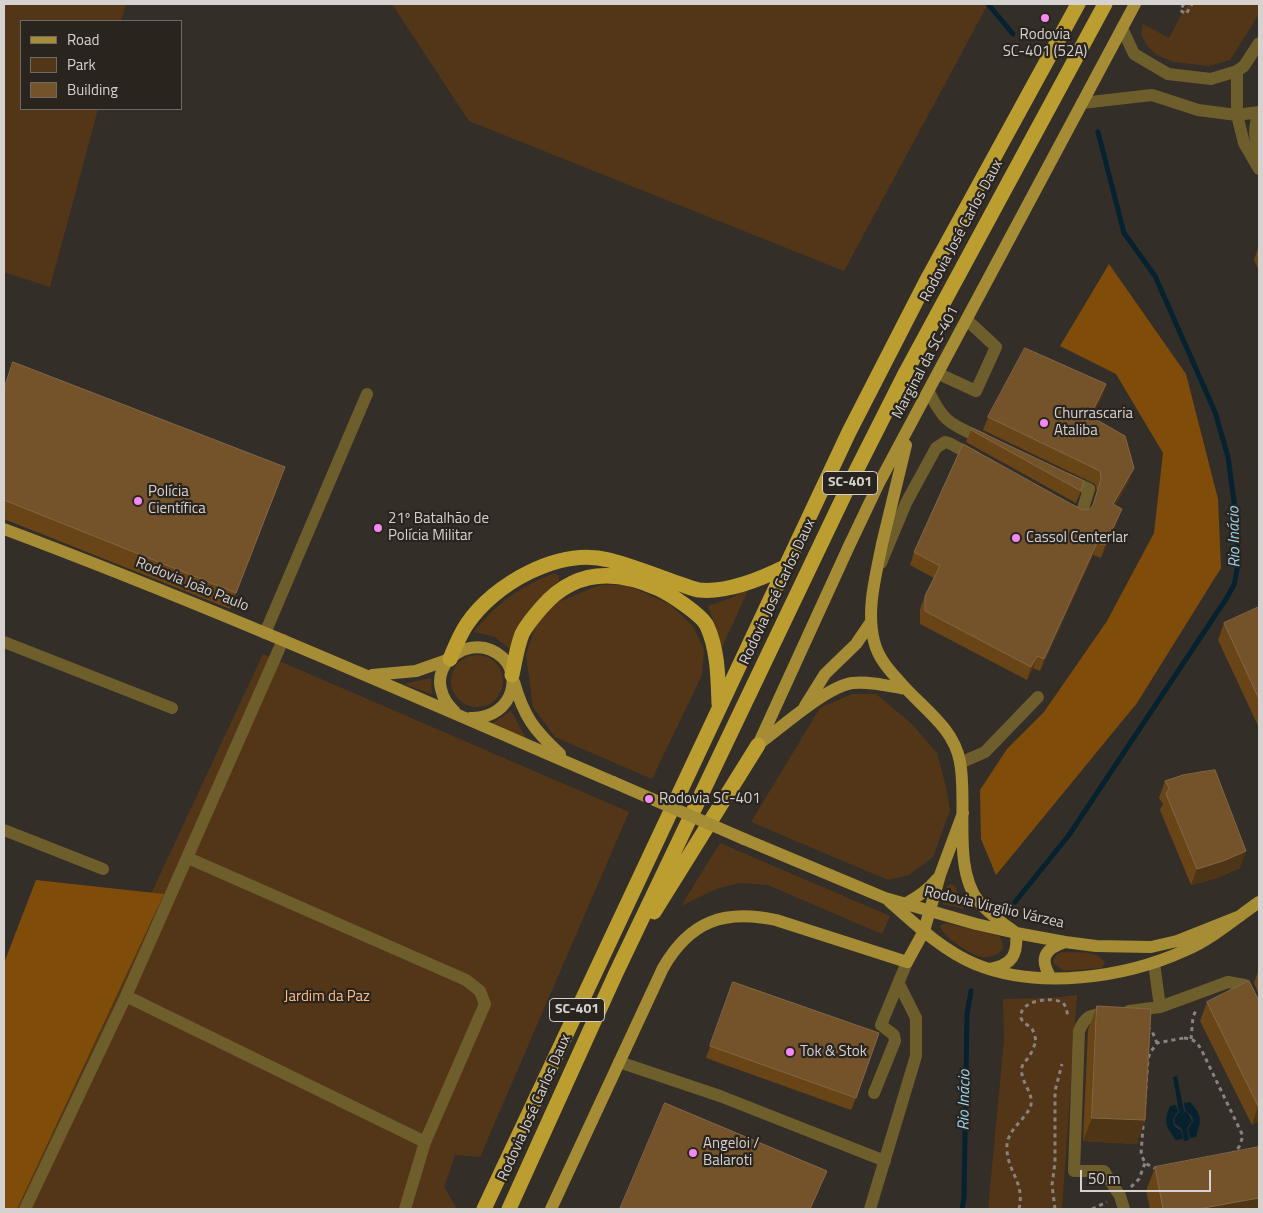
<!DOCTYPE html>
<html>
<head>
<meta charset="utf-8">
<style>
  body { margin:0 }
  #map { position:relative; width:1263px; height:1213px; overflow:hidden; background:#342e29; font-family:"Titillium Web",sans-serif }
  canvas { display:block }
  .frame { position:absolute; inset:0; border:5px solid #d6d2cf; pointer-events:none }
  .legend { position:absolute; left:20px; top:20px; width:162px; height:90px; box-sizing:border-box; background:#2a241f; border:1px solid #6f6a65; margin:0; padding:6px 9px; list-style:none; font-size:15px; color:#d6d2cf }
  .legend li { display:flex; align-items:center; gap:10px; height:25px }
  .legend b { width:25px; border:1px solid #6f6a65 }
  .scale { position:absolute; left:1080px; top:1170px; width:131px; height:22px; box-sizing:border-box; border:2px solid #d6d2cf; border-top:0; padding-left:6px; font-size:15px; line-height:18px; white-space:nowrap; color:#d6d2cf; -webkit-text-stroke:4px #2a241f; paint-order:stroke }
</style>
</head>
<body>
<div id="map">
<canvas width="1263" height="1213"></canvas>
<div class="frame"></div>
<ul class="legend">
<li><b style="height:6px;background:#a58c35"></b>Road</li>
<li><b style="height:14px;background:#533618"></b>Park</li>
<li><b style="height:14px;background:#74532b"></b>Building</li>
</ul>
<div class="scale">50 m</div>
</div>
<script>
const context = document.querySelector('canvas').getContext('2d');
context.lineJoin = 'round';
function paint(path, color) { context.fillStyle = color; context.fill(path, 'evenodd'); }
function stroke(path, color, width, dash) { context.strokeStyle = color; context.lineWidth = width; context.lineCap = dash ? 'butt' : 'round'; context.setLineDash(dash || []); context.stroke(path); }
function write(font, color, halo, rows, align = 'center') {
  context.font = font + ' "Titillium Web",sans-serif'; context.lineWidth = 4.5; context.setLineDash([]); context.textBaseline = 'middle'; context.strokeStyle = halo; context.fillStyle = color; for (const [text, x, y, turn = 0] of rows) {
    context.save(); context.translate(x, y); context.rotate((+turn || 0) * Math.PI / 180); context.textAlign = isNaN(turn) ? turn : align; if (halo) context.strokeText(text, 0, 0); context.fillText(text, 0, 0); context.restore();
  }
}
paint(new Path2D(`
  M4 4H126L121 21H21V109H98L50 287 4 272Z
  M392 4H988L844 271 469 121Z
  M1187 4H1259V14L1230 60 1209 66 1174 62 1157 55 1147 46 1141 34 1143 24 1169 38Z
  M552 574H557L559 576V581C533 601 521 618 511 650L495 637 474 632C497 603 518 588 552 574Z
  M600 585H627L669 604 692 625 704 649 702 675 652 779 555 737 533 707 526 654 536 625 555 603Z
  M749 588 719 654 714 623 708 606 731 598Z
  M263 654 629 812 480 1157 455 1155 444 1187 457 1209H4Z
  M451 681a26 26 0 1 1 52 0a26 26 0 1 1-52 0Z
  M431 678 432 694 404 684Z
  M852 694H876L912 724 937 753 946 787 950 810 933 857 909 875 888 880 751 822 820 708Z
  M511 711 527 740 490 725Z
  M720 843 890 916 882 934 768 885 739 883 716 889 681 906Z
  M951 884 955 886 964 909 943 904 947 886Z
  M945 923 999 936 1002 941 1003 948C999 955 990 958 982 957 971 955 942 936 940 926Z
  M1062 952C1076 953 1098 949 1105 963L1101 968 1064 971 1054 964 1053 960 1056 955Z
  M1077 995 1062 1209H988L1004 1040 1003 999 1052 998Z`), '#533618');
paint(new Path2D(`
  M1109 264 1186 374 1218 499 1221 568 1137 703 996 875 981 839 980 790 1007 749 1044 712 1107 621 1154 533 1163 453 1116 374 1060 346Z
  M36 880 164 894 17 1209H4V963Z`), '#804c0a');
paint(new Path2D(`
  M1177 1076 1184 1111 1188 1113 1192 1121 1187 1128 1189 1140 1184 1141 1182 1129 1175 1124 1174 1119 1179 1112 1173 1077Z
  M1190 1102C1203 1116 1201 1120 1196 1137L1190 1138 1188 1129 1193 1121 1192 1116 1185 1110 1184 1103Z
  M1176 1105 1178 1111 1173 1119C1173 1125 1175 1128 1181 1130L1183 1139 1176 1140C1166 1126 1163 1123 1170 1106Z`), '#06222e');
stroke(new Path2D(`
  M988 4 1013 34
  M1015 902 1069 835 1226 599 1234 585 1238 565 1237 523 1228 457 1215 412 1155 276 1124 233 1098 132
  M962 1209 964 1198 967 1014 971 991`), '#06222e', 5);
stroke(new Path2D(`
  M1184 4 1180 10 1186 14 1192 4
  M1147 1027 1152 1031 1157 1043
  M1184 1038C1193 1039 1196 1041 1201 1049L1243 1136 1239 1147 1233 1153 1214 1160 1168 1169H1156L1145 1163 1141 1154 1148 1059 1150 1053 1157 1043Z
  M1191 1039 1193 1017 1196 1010
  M1131 1187 1139 1179 1145 1163
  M1019 1209C1025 1183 1009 1174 1007 1151 1005 1131 1022 1123 1030 1108 1036 1094 1019 1082 1022 1067 1023 1063 1026 1061 1028 1058 1032 1053 1034 1046 1036 1041 1035 1037 1034 1032 1032 1029 1029 1025 1023 1024 1021 1018 1018 1000 1053 996 1063 1003 1067 1007 1067 1013 1068 1018
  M1055 1209 1052 1185 1055 1162V1091L1062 1064
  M1092 1209 1107 1202`), '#88837f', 3, [4, 4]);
stroke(new Path2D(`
  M1122 28 1134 54 1168 74 1211 79 1237 71 1244 66 1259 43
  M1237 71V115L1244 143 1259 169
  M1082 103 1152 95 1198 110 1237 115 1259 112
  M1259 115C1252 129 1256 142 1259 157
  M939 374 976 391 996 347 967 320
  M929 392C945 425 952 424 983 439
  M1067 479 1089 489 1081 515 1071 510
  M881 563 906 503 936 448 945 442 949 443 975 457
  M265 633 367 394
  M4 642 172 708
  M960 763 985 752 1038 697
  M4 830 103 869
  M188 858 466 980 480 991 485 1004 425 1142 405 1209
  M1154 963 1160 1007
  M126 996 425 1142
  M1129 1011 1160 1007 1228 982 1245 985 1259 1016
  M1109 1013C1092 1015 1086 1014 1079 1031L1074 1171H1104L1120 1196 1124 1209
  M619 1062 720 1096 885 1161
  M874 1093 895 1041 894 1035 881 1025 907 962
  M25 1209 126 996 283 640
  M870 1209 916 1056V1018L899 984`), '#6e5e2c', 12);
stroke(new Path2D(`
  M906 445C898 478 890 511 882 544 876 575 866 610 874 641 878 658 889 670 900 682 921 707 954 727 960 762 968 804 952 868 979 902 989 914 1004 924 1016 933 1018 955 1012 965 990 969
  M4 529C210 606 411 695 613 782
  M372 675 416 671 450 659
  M514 682C524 717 534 730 560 754
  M805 706 825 674 856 644 871 622
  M455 712C448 705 443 699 441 689 434 662 466 639 491 650 528 666 515 720 470 718
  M760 743C782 727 826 687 852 683 870 681 889 686 906 689
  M758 745 849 546 879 483 1135 4
  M744 839 885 898 976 924 1016 933 1065 942 1096 946 1151 947 1177 941 1240 916
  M889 901C915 924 942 950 975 964 1038 990 1125 978 1186 950 1212 939 1236 918 1259 902
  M905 904C918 897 928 890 937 879
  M1051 978C1039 959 1044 949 1065 942
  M551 1209 663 968C690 921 724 909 776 920L907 962 924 931 940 875 963 813`), '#a58c35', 12);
stroke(new Path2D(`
  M450 659C455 647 460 634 467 624 494 584 559 547 609 560 632 566 655 575 677 583 684 585 692 589 699 590 727 593 763 578 787 566
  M512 675C515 661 517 647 522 634 527 624 535 615 542 607 575 569 616 569 659 589 670 594 702 615 707 626 718 650 718 678 719 704
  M654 912 758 745
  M484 1209 849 432 928 278 1078 4
  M509 1209 616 973 850 483 906 372 1105 4`), '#bc9e30', 15);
stroke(new Path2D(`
  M613 782 744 839`), '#a58c35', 12);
paint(new Path2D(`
  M1259 245V271L1254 260Z
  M1106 384 1102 397 1091 416 1129 481 1115 505 1117 521 1101 558 1093 555 1040 671 1033 668 1027 680 920 624V609L925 596 934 578 910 565 914 552 1082 510 1090 509 1092 507 1097 491 1095 484 983 430 988 417Z
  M4 388 279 483 230 609 4 519Z
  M971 430 1081 491 1076 503 966 442Z
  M1259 607V728L1218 640 1224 623Z
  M1165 781 1240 868 1217 878 1191 885 1160 810 1163 804 1159 798Z
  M1259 969V995L1254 983Z
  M733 982 856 1098 851 1110 706 1058Z
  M1259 1001V1121L1252 1125 1200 1021 1207 1002Z
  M1097 1006 1137 1144 1083 1141 1088 1030Z
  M1155 1167 1259 1209H1150L1146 1191Z`), '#684417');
paint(new Path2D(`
  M1106 384 1102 397 1085 428 1090 416Z
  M1134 468 1129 481 1108 517 1113 504Z
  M1122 509 1117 521 1101 558 1105 545Z
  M1097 543 1093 555 1040 671 1044 659Z
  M1037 656 1033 668 1027 680 1031 667Z
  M1246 851 1240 868 1217 878 1191 885 1197 869Z
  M1258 1106H1259V1121L1252 1125Z
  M1092 1118 1145 1120 1137 1144 1083 1141Z
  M827 1171 811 1209H810Z
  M1259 1198V1209H1198Z`), '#4e3516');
const building = new Path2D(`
  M1025 348 1106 384 1090 416 1125 436 1134 468 1113 504 1122 509 1105 545 1097 543 1044 659 1037 656 1031 667 925 611V596L940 566 914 552 963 444 1082 510 1090 509 1093 505 1101 479 1100 471 988 417Z
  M13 362 285 467 236 593 4 500V389Z
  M972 428 1084 481 1081 491 971 430Z
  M1259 607V699L1224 623Z
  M1215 770 1246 851 1223 861 1197 869 1166 794 1169 788 1165 781 1183 775Z
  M1249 981 1259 1001V1106H1258L1207 1002Z
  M733 982 879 1033 856 1098 710 1046Z
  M1097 1006 1151 1009 1145 1120 1092 1118Z
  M665 1103 827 1171 810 1209H620Z
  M1259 1147V1198L1198 1209H1163L1155 1167Z`);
paint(building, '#74532b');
stroke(building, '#836744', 1);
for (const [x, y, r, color] of [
  [1045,18,5,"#f389f1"],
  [1044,423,5,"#f389f1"],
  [138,501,5,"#f389f1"],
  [378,528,5,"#f389f1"],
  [1016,538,5,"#f389f1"],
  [649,799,5,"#f389f1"],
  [790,1052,5,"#f389f1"],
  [693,1153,5,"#f389f1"]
]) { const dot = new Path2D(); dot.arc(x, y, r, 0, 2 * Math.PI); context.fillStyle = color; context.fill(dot); stroke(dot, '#2a241f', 2); }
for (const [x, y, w] of [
  [850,483,55],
  [577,1010,55]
]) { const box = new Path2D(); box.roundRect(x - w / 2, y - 11.5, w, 23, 4); context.fillStyle = '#2a241f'; context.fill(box); stroke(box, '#d6d2cf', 1); }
write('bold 14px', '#d6d2cf', null, [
  ["SC-401",850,483],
  ["SC-401",577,1010]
]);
write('15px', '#d6d2cf', '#2a241f', [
  ["Rodovia",1045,35,"center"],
  ["SC-401 (52A)",1045,52,"center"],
  ["Churrascaria",1054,414],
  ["Ataliba",1054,431],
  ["Polícia",148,492],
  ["Científica",148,509],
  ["21º Batalhão de",388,519],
  ["Polícia Militar",388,536],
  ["Cassol Centerlar",1026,538],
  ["Rodovia SC-401",659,799],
  ["Tok & Stok",800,1052],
  ["Angeloi /",703,1144],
  ["Balaroti",703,1161]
], 'left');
write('15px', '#d6d2cf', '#2a241f', [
  ["Rodovia José Carlos Daux",962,231,-62],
  ["Marginal da SC-401",926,363,-62],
  ["Rodovia João Paulo",192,585,22],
  ["Rodovia José Carlos Daux",778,592,-65],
  ["Rodovia Virgílio Várzea",994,908,13],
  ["Rodovia José Carlos Daux",535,1108,-66]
]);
write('15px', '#fbbd81', '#2a241f', [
  ["Jardim da Paz",327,997]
]);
write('italic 16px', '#97d6f6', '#2a241f', [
  ["Rio Inácio",1235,537,-91],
  ["Rio Inácio",965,1100,-89]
]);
</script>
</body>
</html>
